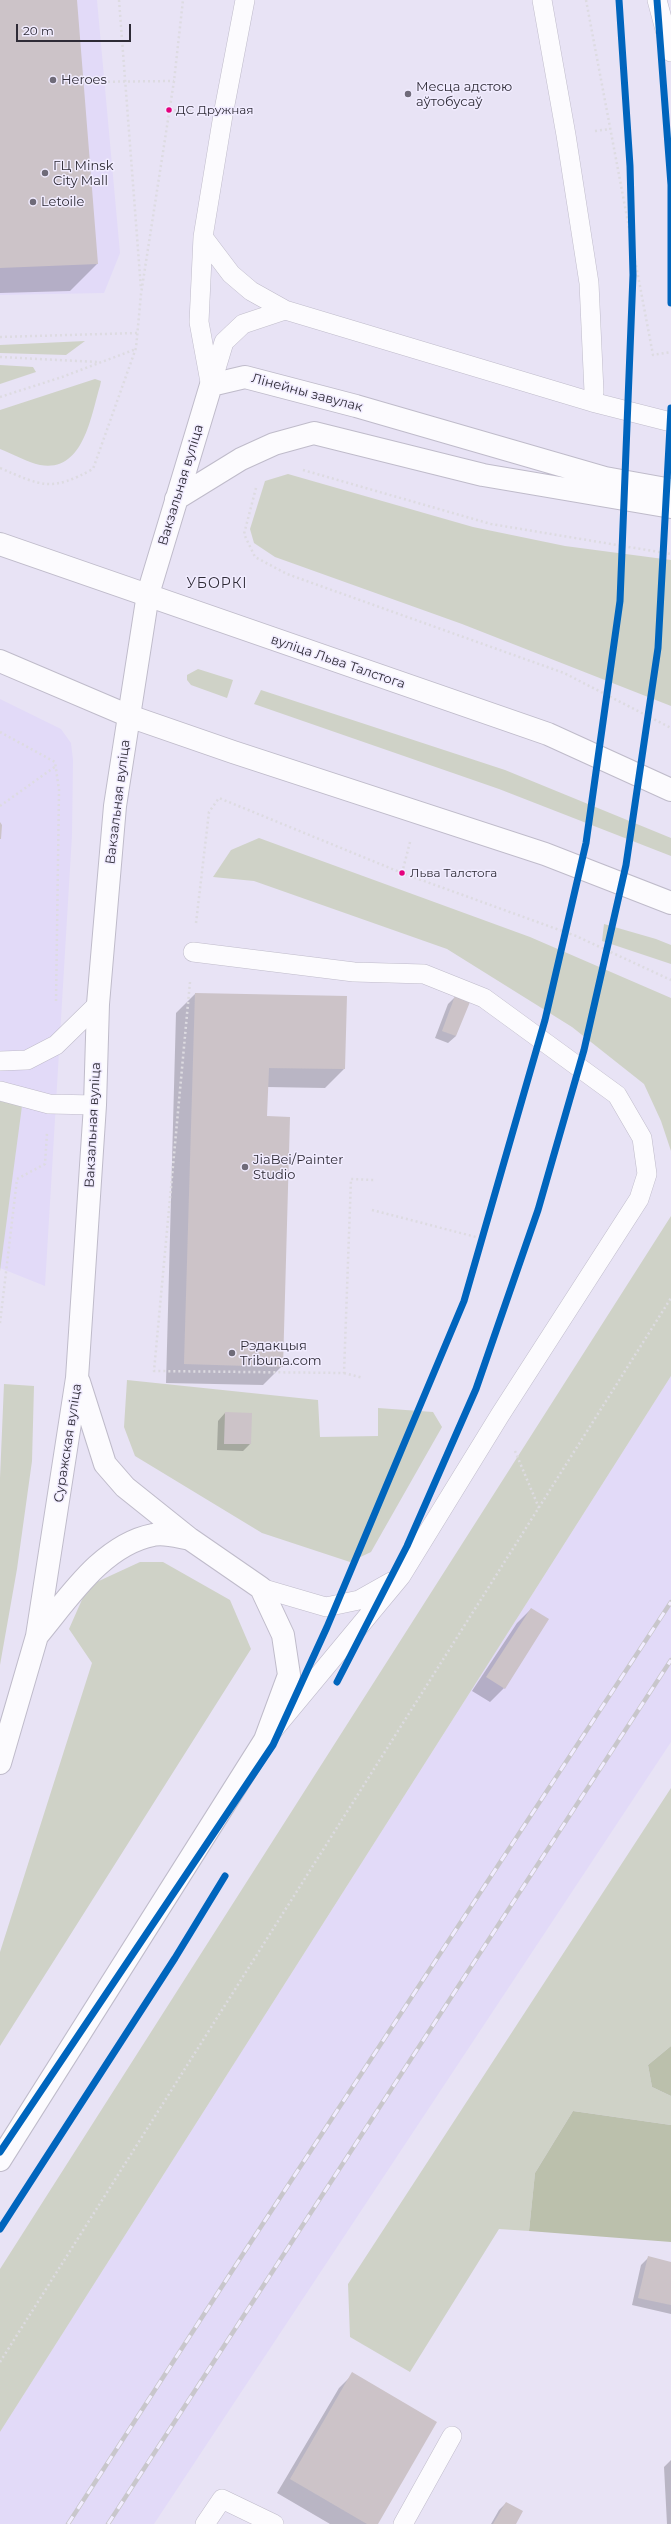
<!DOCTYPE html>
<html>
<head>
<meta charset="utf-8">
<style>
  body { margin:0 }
  #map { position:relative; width:671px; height:2524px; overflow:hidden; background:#e8e3f5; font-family:Montserrat,sans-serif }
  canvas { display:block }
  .scale { position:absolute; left:16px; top:24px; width:115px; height:18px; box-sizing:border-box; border:2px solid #2e2b36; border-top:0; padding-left:5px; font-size:12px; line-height:14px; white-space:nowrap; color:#2e2b36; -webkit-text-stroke:3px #f1ecff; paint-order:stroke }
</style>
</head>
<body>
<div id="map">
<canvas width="671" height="2524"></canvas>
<div class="scale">20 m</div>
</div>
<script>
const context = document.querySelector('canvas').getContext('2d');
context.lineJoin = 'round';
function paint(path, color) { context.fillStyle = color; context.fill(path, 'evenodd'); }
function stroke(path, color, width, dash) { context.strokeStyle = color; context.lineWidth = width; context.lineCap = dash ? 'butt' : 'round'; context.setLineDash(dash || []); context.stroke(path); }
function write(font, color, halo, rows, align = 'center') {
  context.font = font + ' Montserrat,sans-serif'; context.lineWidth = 3; context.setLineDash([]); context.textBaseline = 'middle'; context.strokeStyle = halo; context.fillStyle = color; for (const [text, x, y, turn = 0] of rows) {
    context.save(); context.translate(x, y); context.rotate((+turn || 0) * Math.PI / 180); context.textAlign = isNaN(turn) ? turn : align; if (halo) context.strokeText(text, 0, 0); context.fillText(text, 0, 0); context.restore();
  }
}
paint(new Path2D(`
  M0 0H97L120 253 104 293 0 295Z
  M0 699 61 729 71 743 73 760 72 835 45 1286 0 1268Z
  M671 1376V1742L154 2524H0V2432Z`), '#e2daf8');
paint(new Path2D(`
  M85 341 66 355 0 353V345Z
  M0 365 33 367 36 372 0 384Z
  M95 379 101 381 100 386C91 415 84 473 40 465 27 462 13 454 0 449V410Z
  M288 474 473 527 565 546 671 560V706L462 624 275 557 254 543 250 529 265 481Z
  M198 669 233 680 227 698 191 685 187 680V675Z
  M261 690 505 770 671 838V856L499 789 254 704Z
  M259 838 530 937 671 998V1151L661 1121 644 1084 572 1027 447 949 254 881 213 877 231 850Z
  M604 924 656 939 671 945V964L602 941Z
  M0 1101 22 1106 0 1271Z
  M671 1216V1376L0 2432V2269Z
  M127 1380 318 1400 320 1437 378 1436V1408L433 1412 442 1427 371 1552 350 1562 262 1533 135 1456 124 1427Z
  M4 1384 34 1386 32 1461 17 1569 0 1665V1478Z
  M140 1562H163L230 1600 251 1649 0 2046V1952L92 1663 69 1629 88 1586Z
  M671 1788V2046L648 2065 652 2087 671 2096V2125L573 2111 535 2173 529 2231 499 2229 410 2372 350 2337 348 2284Z`), '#cfd2c7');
paint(new Path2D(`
  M671 2046V2096L652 2087 648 2065Z
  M573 2111 671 2125V2242L529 2231 535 2173Z`), '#bbc0ac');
paint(new Path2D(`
  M0 0H76L97 264 70 291 0 293Z
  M195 994 344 1069 325 1088 267 1087 266 1117 282 1366 263 1385 166 1383 176 1013Z
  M455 997 456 1036 448 1043 435 1038 448 1004Z
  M225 1413 250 1444 243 1451 217 1450 218 1421Z
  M531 1609 504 1688 490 1702 472 1691 517 1623Z
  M648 2258 671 2263V2314L632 2305 641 2265Z
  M353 2374 377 2524H330L277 2493 339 2388Z
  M671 2460V2524H667L664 2467Z
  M506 2503 514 2524H491L499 2510Z`), '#0003');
paint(new Path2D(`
  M0 0H77L98 264 0 268Z
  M0 822 2 825 1 839H0Z
  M195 993 347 996 345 1069 269 1068 267 1116 290 1117 283 1367 184 1364Z
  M455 996 470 1002 456 1036 442 1031Z
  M225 1412 252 1413 251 1444H224Z
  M531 1608 549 1619 505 1689 486 1677Z
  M648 2256 671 2262V2305L638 2298Z
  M352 2372 437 2422 378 2524H367L290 2479Z
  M506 2502 523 2511 516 2524H493Z`), '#ccc3c8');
const service = new Path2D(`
  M542 0 566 135 589 283 594 392 592 402
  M657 0 671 52
  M203 237 231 274 251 291 285 310
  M210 382 199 322 203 237 223 115 245 0
  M211 385 224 342 243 324 285 310 592 402 671 422
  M193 952 354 972 424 974 484 998 617 1095 642 1138 647 1174 639 1199 500 1415 401 1576 270 1734
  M0 1061 27 1060 56 1045 98 1004
  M0 1091 49 1104 95 1105
  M261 1588 326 1607 359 1600 391 1582
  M205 2524 222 2499 274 2524
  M403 2524 452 2436`);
const minor = new Path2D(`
  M176 499 241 459 274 444 314 433 483 475 671 507
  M148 594 211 385 245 377 356 406 605 478 671 490`);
const secondary = new Path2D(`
  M37 1636C68 1599 102 1545 153 1535 164 1532 179 1537 190 1539
  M0 1763 37 1636 77 1378 95 1105 98 1004 107 899 115 806 148 594
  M0 2160 265 1740 289 1675 283 1635 261 1588 190 1539 125 1487 105 1464 79 1382`);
const primary = new Path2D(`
  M0 544 548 734 671 790
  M0 661 129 716 233 752 545 854 671 903`);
stroke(service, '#bfbbca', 20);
stroke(minor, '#bfbbca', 24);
stroke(secondary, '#bfbbca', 24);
stroke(primary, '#bfbbca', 24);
stroke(new Path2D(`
  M119 0 141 289
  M586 0 653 355 671 352
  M83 82 174 81
  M169 110 193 111
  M595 131 610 129
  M0 337 137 333
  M0 357 98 362
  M0 397 62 377 136 349
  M0 468C42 486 51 492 93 469L136 348 141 294 174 81 183 0
  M303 470 491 524 671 554
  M256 488 244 534 255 557 287 574 564 673 671 728
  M0 732 55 762 59 790 56 1003
  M0 806 56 766
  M402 873 410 842
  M196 923 209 812 219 798 402 873 576 936 671 980
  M190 982 154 1371 344 1373 351 1179 374 1180
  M372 1210 476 1237
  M0 1323 17 1179 45 1164 47 1133
  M344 1373 363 1378
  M515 1451 539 1508
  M0 2362 671 1298`), '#dddbe1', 2.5, [2, 3]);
stroke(service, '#fcfbfe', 19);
stroke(minor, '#fcfbfe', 22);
stroke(secondary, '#fcfbfe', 22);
stroke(primary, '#fcfbfe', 22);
const rail = new Path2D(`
  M68 2524 245 2251 671 1602
  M108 2524 671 1660`);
stroke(rail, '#c8c6cb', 4.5);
stroke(rail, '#f1ecff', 3, [9]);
stroke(new Path2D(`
  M657 0 671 185V303
  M337 1682 407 1546 476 1389 538 1210 584 1050 626 865 658 648 671 408
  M0 2152 273 1745 327 1627 464 1301 545 1020 586 843 620 601 633 275 630 166 619 0
  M0 2229 175 1958 225 1876`), '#0065bd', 7);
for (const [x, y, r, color] of [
  [53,80,4,"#6f6b79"],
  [408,94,4,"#6f6b79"],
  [169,110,3.5,"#e5007d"],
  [45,173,4,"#6f6b79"],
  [33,202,4,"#6f6b79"],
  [402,873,3.5,"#e5007d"],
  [245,1167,4,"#6f6b79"],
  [232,1353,4,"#6f6b79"]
]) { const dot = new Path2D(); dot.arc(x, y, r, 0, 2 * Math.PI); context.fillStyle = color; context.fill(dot); stroke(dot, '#f1ecff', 1.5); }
write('12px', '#2e2b36', '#f1ecff', [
  ["ДС Дружная",176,110],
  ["Льва Талстога",410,873]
], 'left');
write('13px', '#2e2b36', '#f1ecff', [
  ["Heroes",61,80],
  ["Месца адстою",416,87],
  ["аўтобусаў",416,102],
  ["ГЦ Minsk",53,166],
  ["City Mall",53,181],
  ["Letoile",41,202],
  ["JiaBei/Painter",253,1160],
  ["Studio",253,1175],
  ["Рэдакцыя",240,1346],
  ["Tribuna.com",240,1361]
], 'left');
write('13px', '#2e2b36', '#f1ecff', [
  ["Лінейны завулак",307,393,15],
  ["Вакзальная вуліца",181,485,-73],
  ["вуліца Льва Талстога",338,662,19],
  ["Вакзальная вуліца",118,802,-83],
  ["Вакзальная вуліца",93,1125,-87],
  ["Суражская вуліца",68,1443,-81]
]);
context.letterSpacing = '1px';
write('14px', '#2e2b36', '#f1ecff', [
  ["УБОРКІ",217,584]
]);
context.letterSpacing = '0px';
</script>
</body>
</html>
